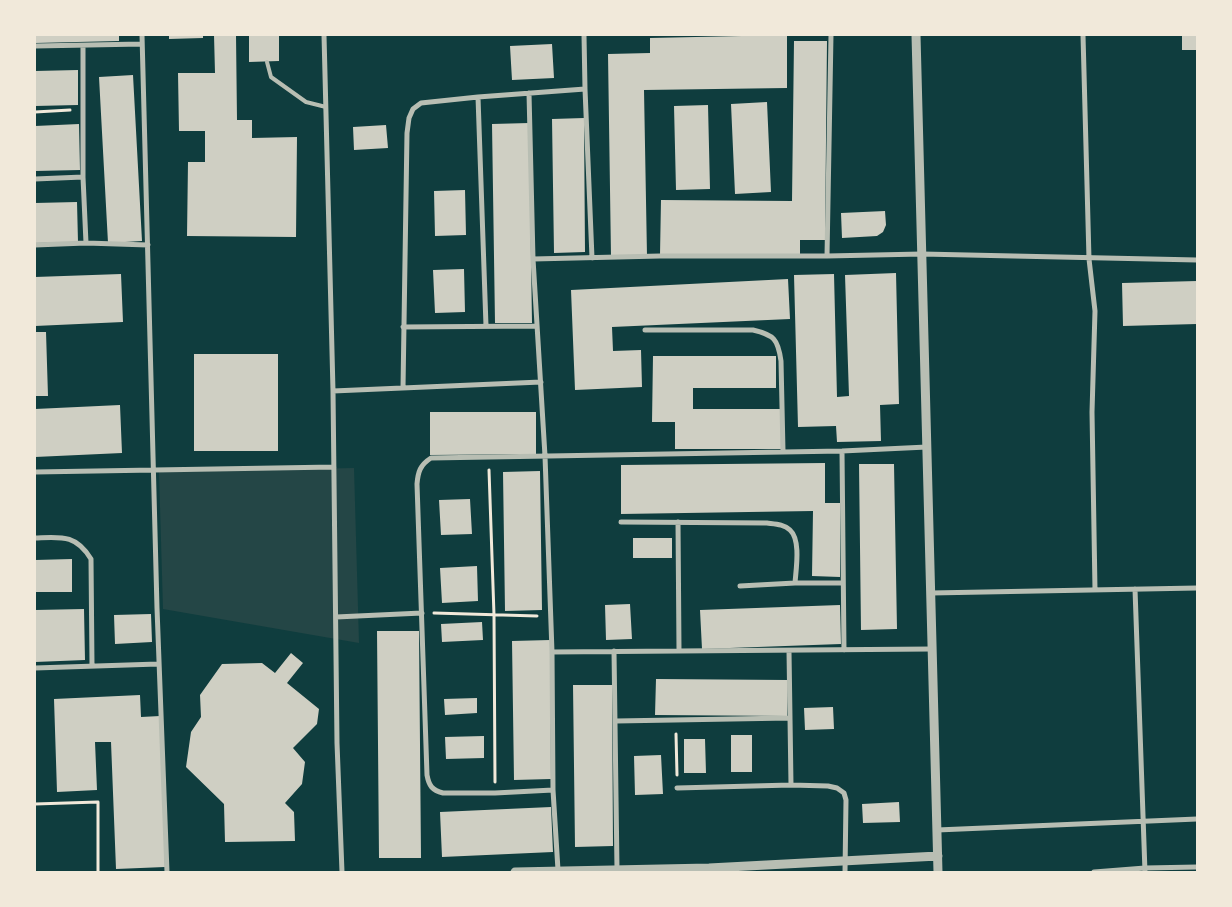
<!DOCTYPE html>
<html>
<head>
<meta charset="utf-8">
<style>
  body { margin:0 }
  #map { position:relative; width:1232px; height:907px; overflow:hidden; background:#0f3d3e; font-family:"Roboto Condensed",sans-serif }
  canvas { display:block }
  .frame { position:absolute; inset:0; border:36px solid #f1e9da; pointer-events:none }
</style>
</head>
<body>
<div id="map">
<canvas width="1232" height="907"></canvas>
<div class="frame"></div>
</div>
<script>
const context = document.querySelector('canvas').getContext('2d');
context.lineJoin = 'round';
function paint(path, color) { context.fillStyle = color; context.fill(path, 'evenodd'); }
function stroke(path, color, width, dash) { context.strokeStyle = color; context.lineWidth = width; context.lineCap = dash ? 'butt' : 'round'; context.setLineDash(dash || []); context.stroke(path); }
paint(new Path2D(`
  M354 468 359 643 163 609 159 472Z`), '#244646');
paint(new Path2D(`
  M35 35H119V41L35 43Z
  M169 35H203V38L169 39Z
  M214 35H236L237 120H252V138L297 137 296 237 187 236 188 162H205V131H179L178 73H215Z
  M249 35H279V61L249 62Z
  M787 35V88L644 90 647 256 611 257 608 54 650 53V38Z
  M1182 35H1197V50H1182Z
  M794 41H827L825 240H800V256L660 255 661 200 792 201Z
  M552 44 554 78 512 80 510 46Z
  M78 70V105L35 106V71Z
  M133 75 142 241 108 243 99 77Z
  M767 102 771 192 735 194 731 104Z
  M708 105 710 189 676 190 674 106Z
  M584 118 585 252 554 253 552 119Z
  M529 123 532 323H495L492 124Z
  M79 124 80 170 35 171V126Z
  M386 125 388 148 354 150 353 127Z
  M465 190 466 235 435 236 434 191Z
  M77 202 78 242 35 243V203Z
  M885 211 886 225 883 232 877 236 842 238 841 213Z
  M464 269 465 312 435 313 433 270Z
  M896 273 899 404 880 405 881 441 837 442 836 426 798 427 794 275 834 274 837 397 849 396 845 275Z
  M121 274 123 322 35 326V277Z
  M788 279 790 319 612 327 613 351 641 350 642 387 575 390 571 290Z
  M1197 281V324L1123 326 1122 283Z
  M35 332H46L48 396H35Z
  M194 354H278V451H194Z
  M653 356H776V388H693V409H781V449H675V422H652Z
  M120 405 122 453 35 457V409Z
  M430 412H536V454L430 455Z
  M825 463V503H840V577L812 576 813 511 621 514V465Z
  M859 464H894L897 629 861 630Z
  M540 471 542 610 505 611 503 472Z
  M470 499 472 534 441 535 439 500Z
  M633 538H672V558H633Z
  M72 559V592H35V560Z
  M477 566 478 601 442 603 440 568Z
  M630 604 632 639 606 640 605 605Z
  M840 605 841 644 702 649 700 610Z
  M84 609 85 660 35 662V610Z
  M151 614 152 642 115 644 114 615Z
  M482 622 483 640 442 642 441 624Z
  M377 631H419L421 858H379Z
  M550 640 551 779 514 780 512 641Z
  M291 653 303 663 287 683 319 709 317 724 293 748 305 762 302 784 285 803 294 812 295 841 225 842 224 804 186 767 191 732 201 717 200 695 222 664 262 663 275 673Z
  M656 679 788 680 787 716 655 715Z
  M573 685H612L613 846 575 847Z
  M140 695 141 717 160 716 165 867 116 869 111 742H95L97 790 57 792 54 699Z
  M477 698V713L445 715 444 699Z
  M833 707 834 729 805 730 804 708Z
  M731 735H752V772H731Z
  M484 736V758L446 759 445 737Z
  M684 739H705L706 773H684Z
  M661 755 663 794 635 795 634 756Z
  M899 802 900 822 863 823 862 804Z
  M551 807 553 852 442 857 440 812Z`), '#cfcfc3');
stroke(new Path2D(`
  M35 112 70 110
  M489 470 494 615 495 782
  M434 613 537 616
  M676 734 677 775
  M35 804 98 802V872`), '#f1e9da', 3);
stroke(new Path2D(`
  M267 62 271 77 306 102 326 107`), '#b8beb3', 4);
stroke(new Path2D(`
  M142 35 157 608 167 872
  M324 35 333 391 337 743 342 872
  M584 35 585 89 592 258
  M1083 35 1089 259 1095 311 1092 412 1095 590
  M35 46 142 44
  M83 46V177L86 243
  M529 93 533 259 545 456 552 652 553 790 558 870
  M478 97 486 326
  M35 179 83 177
  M35 245 86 243 148 245
  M827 256 831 35
  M533 259 660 256H827L922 254 1197 260
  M403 327 537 326
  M645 330H753C774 335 778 339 781 361L783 451
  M403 388 407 133 409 118 413 109 421 103 478 97 585 89
  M333 391 541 382
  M842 451 844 650
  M35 472 334 467
  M621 522 767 523C775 524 784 524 790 530 801 540 796 569 795 583
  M678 522 679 650
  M35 538C61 537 76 534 91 559L92 665
  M740 586 795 583H842
  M1135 589 1145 872
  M931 593 1197 588
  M336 617 422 613
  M614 651 617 869
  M789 651 791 785
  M552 652 932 649
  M35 668 158 664
  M616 721 790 718
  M677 788 791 785 828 786 837 788 844 793 846 800 845 872
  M553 790 495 793H443C432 790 429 786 427 775L417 484C418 472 420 465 431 458L842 451 927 447
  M937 830 1197 819
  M1094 872 1145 868 1197 867`), '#b8beb3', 5);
stroke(new Path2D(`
  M916 35 938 872
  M515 872 709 868 938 856`), '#b8beb3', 9);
</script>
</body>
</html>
